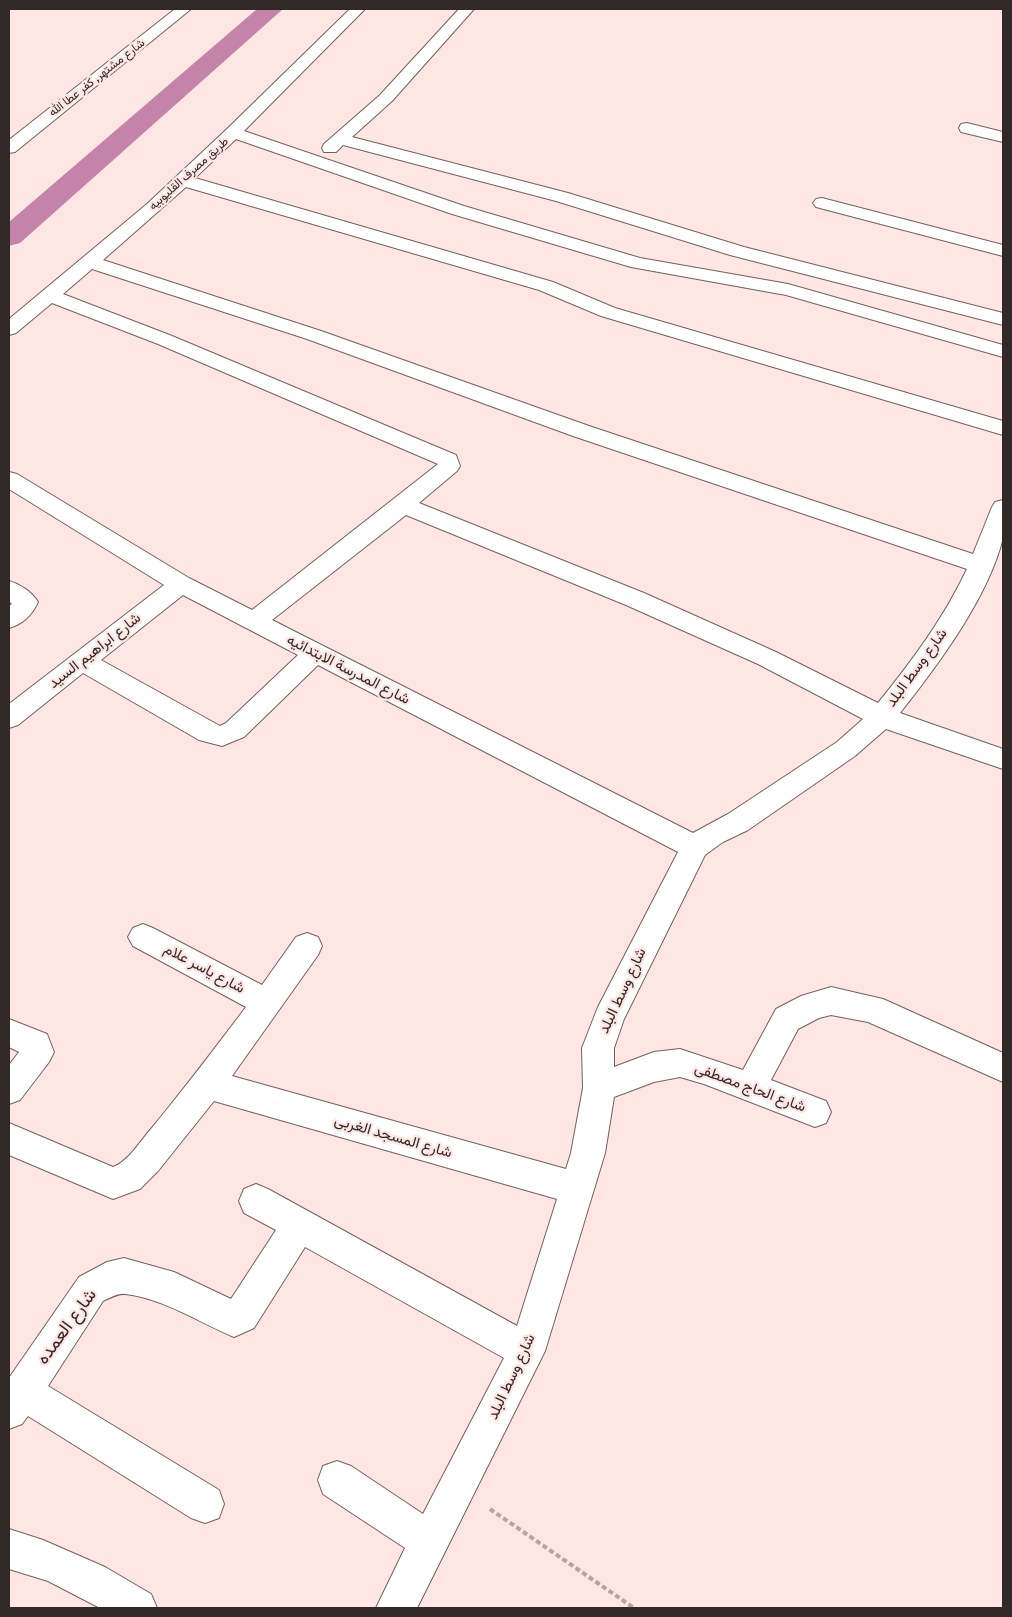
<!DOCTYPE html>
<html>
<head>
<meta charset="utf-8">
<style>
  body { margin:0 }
  #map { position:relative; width:1012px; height:1617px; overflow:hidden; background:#fee6e4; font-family:Signika,sans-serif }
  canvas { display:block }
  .frame { position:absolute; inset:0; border:10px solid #312928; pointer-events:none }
</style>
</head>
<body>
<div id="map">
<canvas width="1012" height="1617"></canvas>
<div class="frame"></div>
</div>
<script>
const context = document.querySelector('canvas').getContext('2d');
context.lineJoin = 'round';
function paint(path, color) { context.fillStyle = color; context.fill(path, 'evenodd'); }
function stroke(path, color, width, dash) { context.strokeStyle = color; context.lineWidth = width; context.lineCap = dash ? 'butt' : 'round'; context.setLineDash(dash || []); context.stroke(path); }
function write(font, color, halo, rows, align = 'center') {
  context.font = font + ' Signika,Vazirmatn,sans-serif'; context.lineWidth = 4.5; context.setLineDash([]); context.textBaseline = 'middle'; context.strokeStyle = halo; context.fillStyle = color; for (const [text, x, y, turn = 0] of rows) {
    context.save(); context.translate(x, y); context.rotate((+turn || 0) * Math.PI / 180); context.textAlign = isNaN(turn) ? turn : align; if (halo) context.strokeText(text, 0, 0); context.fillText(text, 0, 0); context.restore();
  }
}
paint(new Path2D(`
  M257 9H283L20 243 9 246V222Z`), '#c483a9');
const minor = new Path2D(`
  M175 9H191L15 152 9 153V140Z
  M350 9H365L244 131 464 206 640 258 788 284 1003 345V357L786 295 631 267 452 214 236 139 195 178 553 282 615 308 1003 421V435L601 316 539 290 186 187 103 260 321 331 589 426 973 554 992 507 995 502 1003 500C1003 512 1006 527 1003 538 988 598 938 665 900 713L1003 749V769L886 729 855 756 748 830 723 842 705 855 624 1019 614 1048V1067L654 1052 680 1049 743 1070 776 1009 801 996 831 987 883 999 1003 1053V1082L868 1022 831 1015 819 1018 798 1029 771 1080 826 1101 831 1112 826 1123 815 1127 704 1084 680 1077 654 1082 614 1097 605 1153 545 1351 417 1608H376L405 1548 323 1494 318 1480 323 1466 337 1461 351 1466 423 1514 504 1358 305 1247 254 1328 234 1337C200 1323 163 1298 125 1294 118 1293 110 1298 103 1301L48 1386 219 1490 224 1504 219 1518 205 1523 191 1518 28 1416 22 1424 9 1429V1378L79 1277 107 1262 124 1258 174 1272 231 1299 276 1230 244 1213 239 1201 244 1189 256 1184 268 1189 517 1326 557 1199 214 1101 158 1171 140 1189 113 1199 9 1155V1123L113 1167C128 1162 141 1140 151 1129 184 1089 215 1048 246 1007L133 946 128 937 133 928 143 924 153 928 262 985 296 937 307 933 318 937 322 946 318 955 232 1076 566 1169 571 1153 583 1088 582 1048 598 1007 678 852 318 665 244 737 222 746 199 740 83 673 18 725 9 728V704L164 585 9 489V472L17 474 189 578 252 610 438 464 158 344 52 303 16 333 9 335V319L147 204 227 129ZM92 269 307 339 573 436 967 569C944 618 912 661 878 703L776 652 644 593 419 503 457 471 460 466 456 455 172 336 63 294ZM406 515 626 605 758 664 863 719 837 742 728 814 693 833 272 620ZM183 595 298 655 226 723 220 726 101 660Z
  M459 9H474L392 101 352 137 568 193 744 247 1003 313V325L730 255 556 201 343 145 336 152H324L322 148 324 144 380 95Z
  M967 123 1003 132V142L961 132 959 128 961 124Z
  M822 198 1003 245V256L816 207 813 203 816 199Z
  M9 581C20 584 32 592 38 602 32 615 23 624 9 628V606L12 604 9 601Z
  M9 1019 47 1034 54 1052 49 1062 20 1100 9 1104V1065L19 1052 9 1047Z
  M9 1529 43 1540 105 1567 151 1594 157 1608H100L48 1581 9 1569Z`);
stroke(minor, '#74605f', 2);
stroke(new Path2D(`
  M490 1509 634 1608`), '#b6a4a2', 4, [5, 3]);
paint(minor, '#fff');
write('12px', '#312928', '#fee6e4', [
  ["شارع مشتهر, كفر عطا الله",97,78,-38],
  ["طريق مصرف القليوبيه",189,174,-42]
]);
write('15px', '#312928', '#fee6e4', [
  ["شارع ابراهيم السيد",95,651,-38],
  ["شارع وسط البلد",917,668,-54],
  ["شارع المدرسة الابتدائيه",348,670,27],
  ["شارع ياسر علام",204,969,28],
  ["شارع وسط البلد",623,991,-65],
  ["شارع الحاج مصطفى",750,1088,20],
  ["شارع المسجد الغربى",393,1137,16],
  ["شارع وسط البلد",512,1377,-65]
]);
write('18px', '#312928', '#fee6e4', [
  ["شارع العمده",67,1327,-54]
]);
</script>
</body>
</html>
